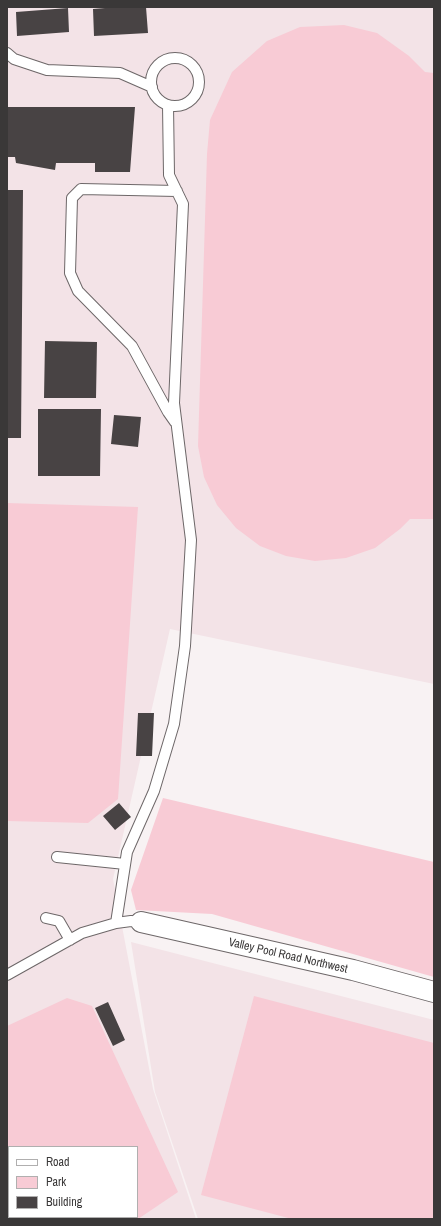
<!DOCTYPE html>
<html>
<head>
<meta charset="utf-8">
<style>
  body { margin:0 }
  #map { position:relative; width:441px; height:1226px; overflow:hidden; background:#f8f2f3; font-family:"Archivo Narrow",sans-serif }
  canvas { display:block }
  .frame { position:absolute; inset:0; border:8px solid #3a3838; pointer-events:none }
  .legend { position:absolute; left:8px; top:1146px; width:130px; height:72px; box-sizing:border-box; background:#fff; border:1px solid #b0afaf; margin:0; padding:5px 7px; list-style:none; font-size:12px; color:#3a3838 }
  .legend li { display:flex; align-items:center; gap:8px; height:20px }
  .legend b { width:20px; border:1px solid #b0afaf }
</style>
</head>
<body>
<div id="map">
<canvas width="441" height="1226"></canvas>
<div class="frame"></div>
<ul class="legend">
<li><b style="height:5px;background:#fff"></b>Road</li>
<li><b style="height:11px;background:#f8cbd5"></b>Park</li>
<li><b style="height:11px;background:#484344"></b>Building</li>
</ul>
</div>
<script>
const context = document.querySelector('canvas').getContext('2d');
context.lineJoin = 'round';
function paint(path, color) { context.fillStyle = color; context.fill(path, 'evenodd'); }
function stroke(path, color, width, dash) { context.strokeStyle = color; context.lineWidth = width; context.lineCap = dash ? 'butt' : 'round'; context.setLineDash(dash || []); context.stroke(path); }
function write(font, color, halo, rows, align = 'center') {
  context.font = font + ' "Archivo Narrow",sans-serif'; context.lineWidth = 4; context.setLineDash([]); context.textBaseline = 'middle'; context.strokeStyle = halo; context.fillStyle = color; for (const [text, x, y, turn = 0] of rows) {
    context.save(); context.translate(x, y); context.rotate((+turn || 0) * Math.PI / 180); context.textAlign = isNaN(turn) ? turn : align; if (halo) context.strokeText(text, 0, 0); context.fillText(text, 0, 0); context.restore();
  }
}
paint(new Path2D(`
  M7 7H434V684L170 629 113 879 153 1089 196 1219H7ZM9 1147H137V1217H9Z
  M131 942 434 1020V1219H198L155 1092Z`), '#f3e3e7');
paint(new Path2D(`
  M344 25 377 33 409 56 425 72 434 73V519H410L400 529 375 548 346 558 315 561 286 556 260 546 236 528 217 505 204 477 198 446 207 154 210 120 232 72 267 41 300 27Z
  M7 503 138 507 118 799 88 823 7 821Z
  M163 798 434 862V977L212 914 136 910 131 890Z
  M254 996 434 1043V1219H292L201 1195Z
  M67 998 92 1006 178 1192 138 1219H7V1026ZM9 1147H137V1217H9Z`), '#f8cbd5');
paint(new Path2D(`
  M117 7H146L148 33 94 36 93 9Z
  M68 8 69 32 17 36 16 12Z
  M7 107H135L130 172H95V163H56L55 170 16 163 15 157H7Z
  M7 190H23L21 438H7Z
  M45 341 97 342 96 398H44Z
  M38 409H101L100 476H38Z
  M114 415 141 417 138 447 111 444Z
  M138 713H154L152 756H136Z
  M119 803 131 817 115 830 103 816Z
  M108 1002 125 1040 113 1046 95 1008Z`), '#484344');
const service = new Path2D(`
  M7 53 14 59 47 70 120 73 152 87
  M151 82a24 24 0 1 1 48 0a24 24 0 1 1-48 0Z
  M175 422 168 412 132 346 78 291 70 273 72 198 81 189 177 191
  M57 857 125 864
  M46 918 59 921 70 940
  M116 923 127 852 154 791 174 724 185 646 191 540 174 403 183 204 169 175 168 105
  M7 975 82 933 116 923 131 921 141 922`);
const minor = new Path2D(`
  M141 922 353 970 434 992`);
stroke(service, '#6d6768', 12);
stroke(minor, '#6d6768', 22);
stroke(service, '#fff', 10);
stroke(minor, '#fff', 20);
write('12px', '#3a3838', '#fff', [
  ["Valley Pool Road Northwest",288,956,13]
]);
</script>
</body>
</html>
